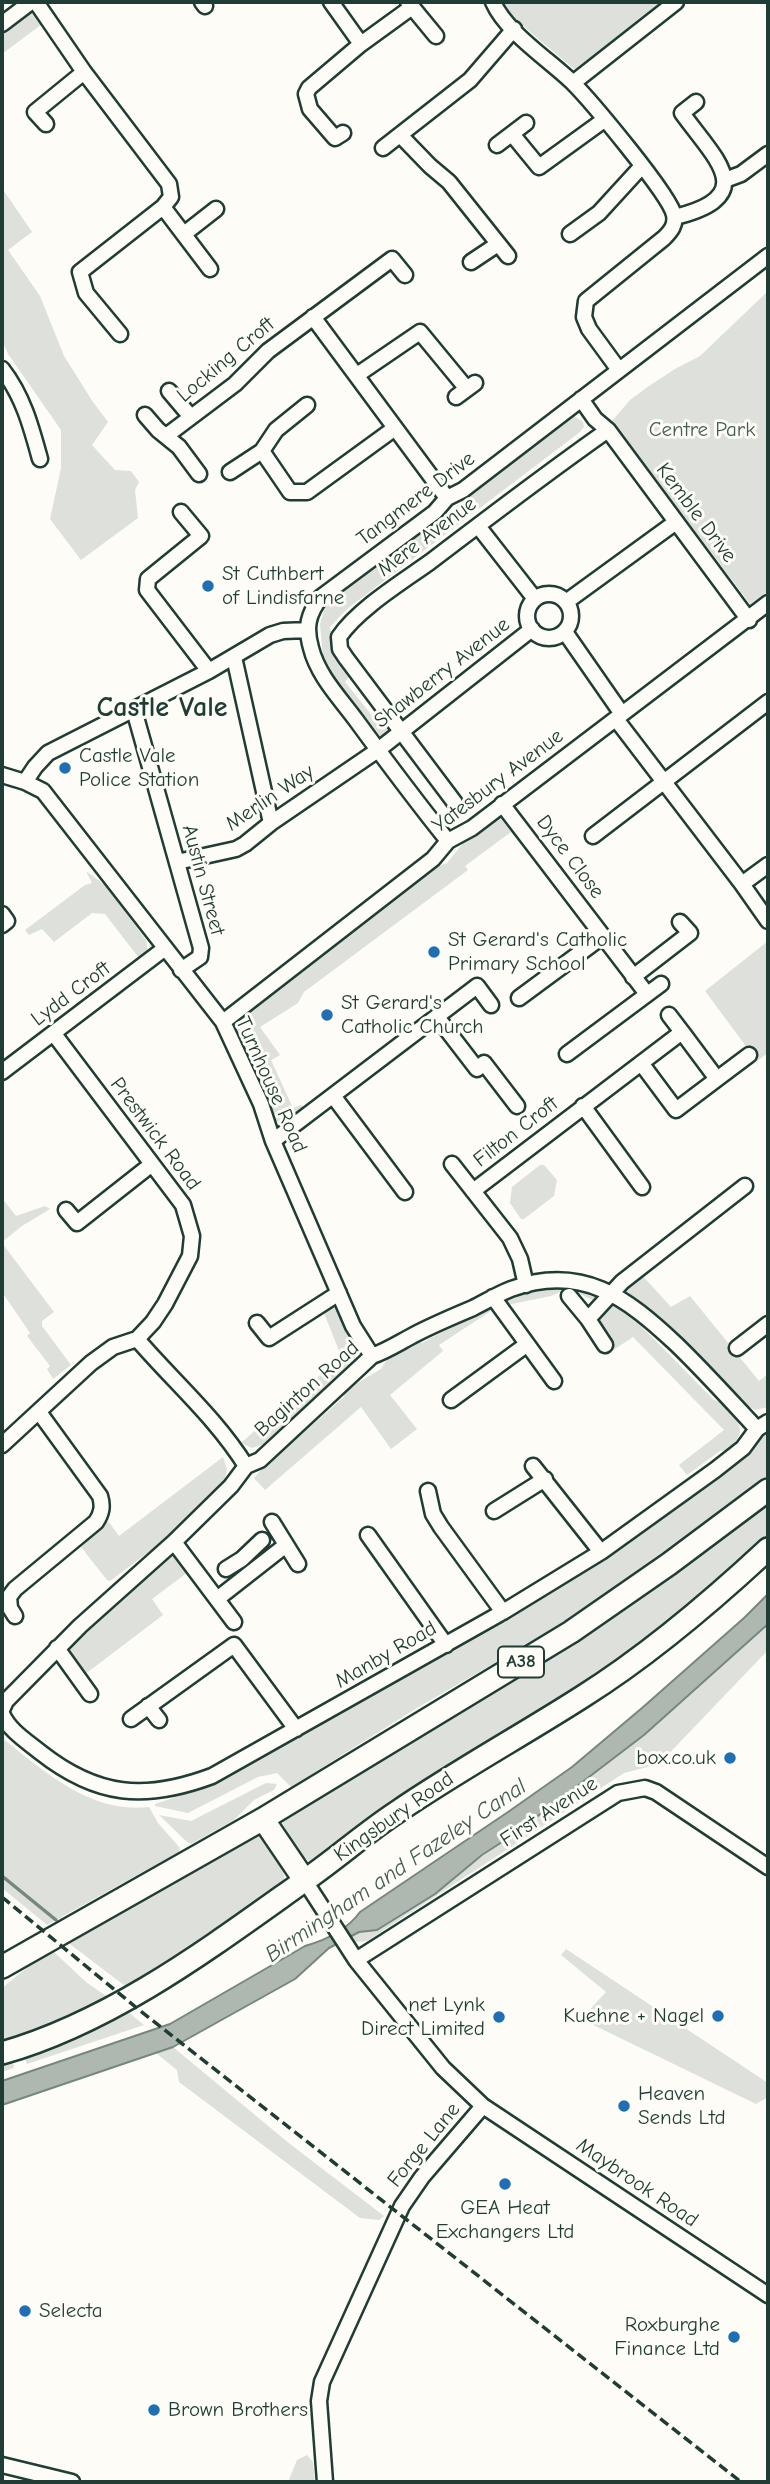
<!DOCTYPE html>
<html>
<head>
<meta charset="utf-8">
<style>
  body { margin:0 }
  #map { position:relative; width:770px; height:2484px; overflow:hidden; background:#fdfcf7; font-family:"Comic Neue",sans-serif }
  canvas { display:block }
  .frame { position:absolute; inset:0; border:4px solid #1f3d34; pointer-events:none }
</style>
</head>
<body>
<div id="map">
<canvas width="770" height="2484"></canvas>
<div class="frame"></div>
</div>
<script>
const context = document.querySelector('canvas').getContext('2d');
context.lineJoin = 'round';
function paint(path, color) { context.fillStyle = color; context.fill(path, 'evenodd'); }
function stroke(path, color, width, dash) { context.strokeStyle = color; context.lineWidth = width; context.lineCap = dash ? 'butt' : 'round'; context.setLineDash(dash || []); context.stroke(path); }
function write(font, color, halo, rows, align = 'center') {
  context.font = font + ' "Comic Neue",sans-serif'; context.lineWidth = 6; context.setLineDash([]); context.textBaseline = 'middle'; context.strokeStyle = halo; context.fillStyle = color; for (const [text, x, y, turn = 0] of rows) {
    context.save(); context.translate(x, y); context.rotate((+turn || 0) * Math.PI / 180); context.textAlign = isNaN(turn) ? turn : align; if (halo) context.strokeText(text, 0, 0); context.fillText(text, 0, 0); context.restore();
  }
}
paint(new Path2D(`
  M502 2H662L663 3 585 67 574 69 510 15Z
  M27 11 32 13 42 24 2 54V30Z
  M2 188 32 232 8 250 40 296 64 356 93 402 108 422 92 445 115 470 131 471 139 482 135 490 138 518 81 560 50 519 61 468V430L8 354 2 340Z
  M768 291V591L750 604 612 421 630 400 649 386 675 369 700 356Z
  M573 415 583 422 584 427 580 432 347 609 330 627 335 651 351 674 345 682 374 718 380 714 389 727 388 734 380 736 329 677 323 657 320 624 325 607 340 590 423 526 454 509 487 478Z
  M492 818 501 819 511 832 465 866 468 870 304 992 298 1003 260 1027 280 1055 271 1060 293 1108 301 1105 306 1109 284 1124 273 1120 238 1043V1026L246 1015 424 872 447 863 464 842Z
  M86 871 106 886 146 940 148 951 139 958 105 914 92 913 54 942 42 929 29 935 25 930 85 885 92 883Z
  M768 941V1053L757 1061 705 991Z
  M540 1165H544L557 1180 554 1196 524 1219H521L510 1203 512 1187Z
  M2 1198 16 1216 45 1206 50 1209 22 1226 2 1242Z
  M2 1243 54 1312 42 1321V1326L71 1365 53 1379 47 1369 50 1366 27 1336 30 1333 2 1292Z
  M640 1273 671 1307 690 1296 759 1381 768 1374V1407L755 1410 742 1403 625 1291V1286Z
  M557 1288 580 1289 596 1295 597 1299 592 1300 576 1292 565 1290 551 1296 507 1305V1300L513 1296Z
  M614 1301 642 1323V1327L714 1400C724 1402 739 1419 740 1429 741 1436 733 1444 729 1450L720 1451 687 1475 679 1465 724 1430 633 1337 612 1351 593 1318Z
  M334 1306 338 1310 357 1354 350 1367 263 1444 252 1448 241 1443 295 1395 342 1358 322 1308Z
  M489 1307 491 1311 439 1345 443 1351 390 1395 417 1429 391 1449 361 1407 265 1490 254 1478 287 1441 293 1442 344 1397V1391L381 1369 388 1358 417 1341 422 1343Z
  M768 1433V1475L704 1525 548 1632 417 1708 291 1787 277 1773 258 1777 188 1813 155 1806V1804L200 1789 206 1784 612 1549Z
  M223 1457 227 1469 224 1483 166 1539 110 1581 107 1580 81 1547 108 1521 119 1536Z
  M768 1494V1537C660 1646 526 1723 397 1804L379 1809 309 1861 299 1854 282 1822 287 1815Z
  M169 1554H175L188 1572 152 1599 163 1615 84 1675 65 1651Z
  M768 1624V1650L659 1764 624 1773 367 1941 355 1942 350 1937 359 1932 377 1930 513 1835 644 1735Z
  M2 1738C44 1771 90 1814 149 1807L158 1823 180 1848 179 1852 47 1925 2 1888Z
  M266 1783 277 1784 274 1790 254 1800 234 1820 191 1844 186 1841 159 1815 191 1821Z
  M259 1833C268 1847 291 1868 282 1885L143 1981 125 1986 66 1941Z
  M566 1949 768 2083V2097L756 2104 581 2019 606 1992 561 1955Z
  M54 1952 87 1983 111 1999 59 2024 2 2045V1988L29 1966Z
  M122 2007 144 2025 27 2064 25 2059 13 2061 14 2068 2 2072V2060Z
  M173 2047 290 2144 384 2216 379 2220 360 2218 179 2082 177 2070 156 2053Z
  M307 2455 313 2462 315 2482H288L297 2460Z`), '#dde0db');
const water = new Path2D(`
  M768 1594V1624L644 1735 513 1835 482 1855 435 1894 377 1930 359 1932 329 1948 295 1979 173 2047 2 2105V2081L170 2024 305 1946C326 1940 347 1930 360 1912L508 1812 572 1767 642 1708 744 1618Z`);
paint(water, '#aeb8b1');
stroke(water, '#75877f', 2);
stroke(new Path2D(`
  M2 1876 56 1920`), '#75877f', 3.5);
const minor = new Path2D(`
  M36 2 84 72 169 184 171 197 163 207 80 272 86 293 120 334
  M202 2 205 6
  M331 2 361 44
  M408 2 436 36
  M493 2C506 32 548 59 572 82 590 100 670 195 674 215 676 225 671 231 664 238L586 301 584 317 589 329 619 370
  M2 24 31 2
  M573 83 676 2
  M46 124 35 112 84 72
  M343 133 335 138 310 109 306 94 309 88 361 44 412 7
  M512 134 539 167 604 120
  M400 135 430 166 449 182 508 256
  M497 145 526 123
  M383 148 470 80 514 29
  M725 180 741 174 768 154
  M163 207 210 269
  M675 217C761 196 715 159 682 113L696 102
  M184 234 216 209
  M570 234 599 213 642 166
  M471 262 498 244
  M313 317 447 498
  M2 369C23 396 31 426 40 459
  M357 375 420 332 467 389
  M169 391 191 417
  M456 397 475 383
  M581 399 595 419 608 430 749 620
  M145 415 158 430 179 447 199 474
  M166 436 235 384 268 351 392 259 405 275
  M262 451 290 492H307L395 428
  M230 472 262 451 276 430 307 405
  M181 512 201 536 148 579 147 590 209 671
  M478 526 535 599
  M527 616a22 22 0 1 1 44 0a22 22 0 1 1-44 0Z
  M566 602 676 522
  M565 632 622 714
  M234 657 271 823
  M134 710 201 948 200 957 181 970
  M616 719 742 884 768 865
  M2 775 25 782 43 791 223 1022 261 1104 273 1141 353 1326 372 1356
  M25 782 35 767 48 753 209 671 270 635 283 631 308 630
  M455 803 346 658 340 649 339 637C358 609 402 582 430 562 489 517 548 472 608 430
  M502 804 647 994
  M593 836 768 702
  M448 841C416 801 386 761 356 720 340 698 318 676 311 648 305 627 308 614 321 597L435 512 447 498 463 490 768 256
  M177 862 236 849 245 844 271 823 378 750 532 629
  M742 884 768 921
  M2 914 7 921 2 925
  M633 977 690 933 680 922
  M519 998 603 936
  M669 1015 682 1032
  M437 1017 477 1069 484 1063 517 1106
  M223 1022 433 859 448 841 472 828 768 603
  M567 1054 661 984
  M2 1072 164 949
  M717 1079 749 1055
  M334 1097 405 1192
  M583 1106 642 1187
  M273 1141 477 986 491 1005
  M452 1164 510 1238 520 1259 526 1285
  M473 1191 682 1032 717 1079 676 1110 641 1063
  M66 1210 77 1223 152 1164
  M569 1296 588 1319 605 1345
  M493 1297 554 1381
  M588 1319 622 1282 745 1186
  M257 1323 269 1338 339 1293
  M137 1339C174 1382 216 1418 246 1466
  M737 1348 768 1324
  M451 1400 526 1345
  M2 1445 91 1363 113 1347 137 1339 153 1322 165 1304 190 1256 192 1236 183 1205 54 1034
  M533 1466 601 1552
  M428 1491 433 1514 441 1527 503 1612
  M494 1511 545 1479
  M272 1522 298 1564
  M368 1535 446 1645
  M174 1542 234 1622
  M226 1569 242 1559 262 1540
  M217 1599 286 1545
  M15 1616 10 1608 9 1597 15 1589 96 1522C102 1513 103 1506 100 1496L39 1412
  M57 1648 90 1694
  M148 1706 159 1720
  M2 1710 6 1701 80 1626 174 1542 231 1486 246 1466 260 1460 372 1356C386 1351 397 1344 410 1337 430 1326 452 1317 473 1308 485 1302 498 1294 511 1289 582 1263 627 1298 676 1344 704 1371 730 1400 757 1429
  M2 1714C10 1731 25 1740 40 1752 97 1797 145 1801 212 1776L503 1612 601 1552 715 1470 743 1448 757 1429 768 1422
  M131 1719 234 1645 296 1729
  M305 1881 356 1960 443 2068 483 2106 768 2295
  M356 1960 618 1793 645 1788 656 1792 768 1867
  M2 2465 72 2482
  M325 2482 319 2401 322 2382 402 2206 422 2177 483 2106`);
const highway = new Path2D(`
  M263 1819 305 1881
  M2 1967 263 1819 571 1632 669 1564 768 1490
  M2 2053C112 2022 211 1947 304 1881 336 1859 365 1833 397 1812 457 1771 521 1736 582 1697 649 1655 710 1603 768 1549`);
stroke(minor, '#1f3d34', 19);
stroke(highway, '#1f3d34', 26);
stroke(minor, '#fdfcf7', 14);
stroke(highway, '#fdfcf7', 21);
stroke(new Path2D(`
  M2 1897 138 2009 741 2482`), '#1f3d34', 3.5, [10, 5]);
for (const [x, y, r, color] of [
  [208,586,7,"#1f6fb2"],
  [65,768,7,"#1f6fb2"],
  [434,952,7,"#1f6fb2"],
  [327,1015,7,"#1f6fb2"],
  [730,1758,7,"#1f6fb2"],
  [718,2016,7,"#1f6fb2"],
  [499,2017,7,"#1f6fb2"],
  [624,2106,7,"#1f6fb2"],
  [505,2184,7,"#1f6fb2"],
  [25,2311,7,"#1f6fb2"],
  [734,2337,7,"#1f6fb2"],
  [154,2410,7,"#1f6fb2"]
]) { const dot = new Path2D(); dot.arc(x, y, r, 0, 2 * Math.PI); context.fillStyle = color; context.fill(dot); stroke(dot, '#fdfcf7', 2.5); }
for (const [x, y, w] of [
  [521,1662,46]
]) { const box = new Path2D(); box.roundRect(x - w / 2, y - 15.5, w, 31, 5); context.fillStyle = '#fdfcf7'; context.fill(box); stroke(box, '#1f3d34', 2); }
write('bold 19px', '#1f3d34', null, [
  ["A38",521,1662]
]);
write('21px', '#1f3d34', '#fdfcf7', [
  ["Locking Croft",226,360,-40],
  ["Tangmere Drive",416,499,-37],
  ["Kemble Drive",696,513,53],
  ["Mere Avenue",427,537,-37],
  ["Shawberry Avenue",442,673,-38],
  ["Yatesbury Avenue",498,781,-37],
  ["Merlin Way",270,798,-34],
  ["Dyce Close",570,857,53],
  ["Austin Street",203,880,75],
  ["Lydd Croft",71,994,-37],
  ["Turnhouse Road",271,1085,66],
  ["Filton Croft",516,1132,-38],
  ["Prestwick Road",155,1134,53],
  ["Baginton Road",307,1389,-42],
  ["Manby Road",386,1655,-30],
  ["First Avenue",549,1812,-33],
  ["Kingsbury Road",394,1817,-35],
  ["Forge Lane",424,2145,-51],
  ["Maybrook Road",637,2183,34]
]);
write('21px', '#455e55', '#fdfcf7', [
  ["Centre Park",702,430]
]);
write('21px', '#1f3d34', '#fdfcf7', [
  ["St Cuthbert",222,574],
  ["of Lindisfarne",222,598],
  ["Castle Vale",79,756],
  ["Police Station",79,780],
  ["St Gerard's Catholic",448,940],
  ["Primary School",448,964],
  ["St Gerard's",341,1003],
  ["Catholic Church",341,1027],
  ["box.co.uk",716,1758,"right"],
  ["net Lynk",485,2005,"right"],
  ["Direct Limited",485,2029,"right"],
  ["Kuehne + Nagel",704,2016,"right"],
  ["Heaven",638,2094],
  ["Sends Ltd",638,2118],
  ["GEA Heat",505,2208,"center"],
  ["Exchangers Ltd",505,2232,"center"],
  ["Selecta",39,2311],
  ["Roxburghe",720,2325,"right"],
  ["Finance Ltd",720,2349,"right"],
  ["Brown Brothers",168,2410]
], 'left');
write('italic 23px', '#435c53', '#fdfcf7', [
  ["Birmingham and Fazeley Canal",396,1871,-34]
]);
write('bold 28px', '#1f3d34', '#fdfcf7', [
  ["Castle Vale",162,708]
]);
</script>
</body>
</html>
